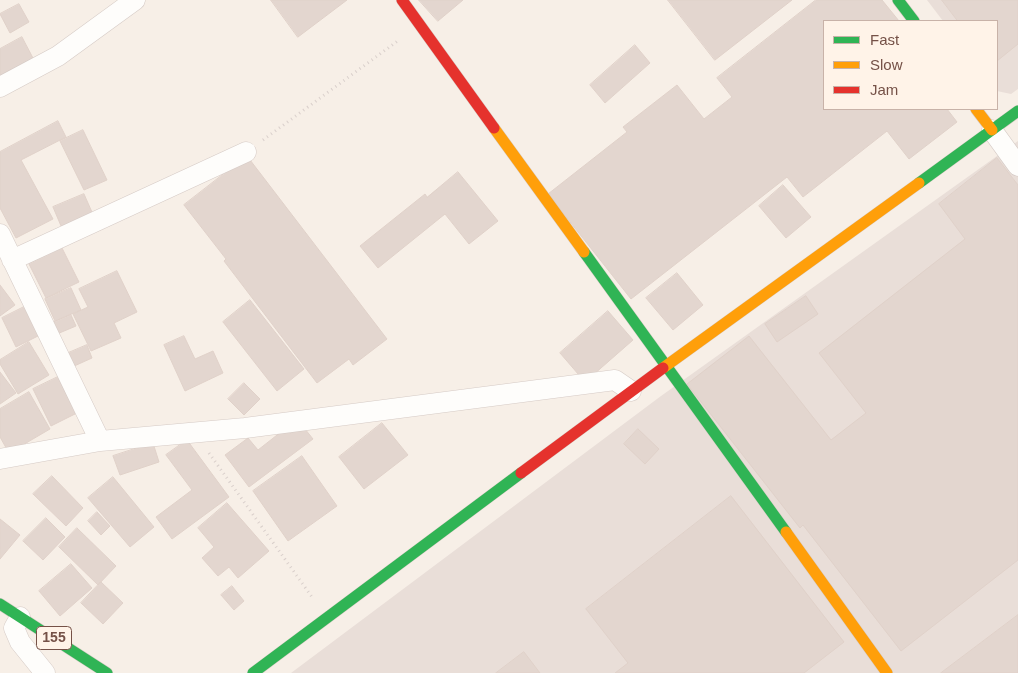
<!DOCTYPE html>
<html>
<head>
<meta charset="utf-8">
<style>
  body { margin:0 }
  #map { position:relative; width:1018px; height:673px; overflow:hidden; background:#f7efe7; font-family:Arial,sans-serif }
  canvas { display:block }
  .legend { position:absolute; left:823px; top:20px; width:175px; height:90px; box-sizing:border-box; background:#fff3e8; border:1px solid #c8b2a8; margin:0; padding:6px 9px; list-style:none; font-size:15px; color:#755147 }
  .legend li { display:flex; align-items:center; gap:10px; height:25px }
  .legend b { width:25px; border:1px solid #c8b2a8 }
</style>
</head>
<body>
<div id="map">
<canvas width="1018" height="673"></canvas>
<ul class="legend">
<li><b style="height:6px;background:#30b455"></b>Fast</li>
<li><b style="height:6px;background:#ff9f0a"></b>Slow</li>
<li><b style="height:6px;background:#e5322d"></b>Jam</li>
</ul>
</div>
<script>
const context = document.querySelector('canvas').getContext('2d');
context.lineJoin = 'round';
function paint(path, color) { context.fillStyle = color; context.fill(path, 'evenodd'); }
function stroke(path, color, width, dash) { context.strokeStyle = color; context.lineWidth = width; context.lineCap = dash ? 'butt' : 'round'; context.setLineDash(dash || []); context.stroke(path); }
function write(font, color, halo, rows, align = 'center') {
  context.font = font + ' Arial,sans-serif'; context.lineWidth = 4; context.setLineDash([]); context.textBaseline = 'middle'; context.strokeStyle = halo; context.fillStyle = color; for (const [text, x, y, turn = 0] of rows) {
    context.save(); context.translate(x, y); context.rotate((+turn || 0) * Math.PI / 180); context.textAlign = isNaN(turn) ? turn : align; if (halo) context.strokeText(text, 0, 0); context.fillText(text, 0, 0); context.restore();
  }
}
paint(new Path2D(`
  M927 0H1018V89L1011 94 997 91V21H943Z
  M1018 141V673H291L661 396Z`), '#e9ded8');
const building = new Path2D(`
  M271 0H347L298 37Z
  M419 0H463L438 21Z
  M668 0H792L715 60Z
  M816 0H882L899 21H824V109H947L957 122 909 159 887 131 803 197 787 177 631 299 548 194 627 132 623 127 677 85 704 119 732 97 717 78Z
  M942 0H1018V44L997 61V21H958Z
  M19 4 29 22 10 33 0 14Z
  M22 37 34 60 0 78V49Z
  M635 45 650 63 605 103 590 85Z
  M58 121 66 137 21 160 53 219 16 238 0 208V152Z
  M83 130 107 180 84 190 60 141Z
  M247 156 387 339 353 365 349 359 317 383 224 261 226 259 184 205Z
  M997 158 1018 185V560L901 651 803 525 800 528 687 384 749 336 831 440 866 413 819 353 965 239 939 204Z
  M458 172 498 221 469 244 445 214 378 268 360 246 425 194 427 197Z
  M783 185 811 217 786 238 759 206Z
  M84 194 95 219 64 233 53 207Z
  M62 248 79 282 46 298 29 264Z
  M117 271 137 312 114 323 121 338 91 351 73 314 88 307 79 289Z
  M677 273 703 305 673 330 646 298Z
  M0 285 15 305 0 316Z
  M71 288 81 310 55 321 45 299Z
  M806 296 818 314 777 342 765 324Z
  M250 300 304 369 277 391 223 322Z
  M28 305 42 334 16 347 2 318Z
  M608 311 633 340 585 382 560 353Z
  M71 315 76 326 57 334 52 323Z
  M184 336 195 359 213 351 223 373 185 391 164 345Z
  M29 342 49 375 18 394 0 364V360Z
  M87 345 92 358 72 367 66 354Z
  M0 372 16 393 0 404Z
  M64 374 81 411 51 426 33 389Z
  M244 383 260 399 244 415 228 399Z
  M29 392 50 429 9 453 0 437V409Z
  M382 423 408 455 364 489 339 457Z
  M301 424 313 439 249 487 225 455 248 438 258 450 286 428 290 433Z
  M638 429 659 449 645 464 624 444Z
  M187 440 229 497 172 539 156 517 192 490 166 455Z
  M153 443 159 462 120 475 113 456Z
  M302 456 337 506 288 541 253 491Z
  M52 476 83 508 66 526 33 494Z
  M113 477 154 527 130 547 88 498Z
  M731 496 844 642 804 673H615L628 663 586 609Z
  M227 503 269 551 238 578 229 567 218 576 202 558 214 547 198 528Z
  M97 512 110 526 101 535 88 521Z
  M46 518 65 537 43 560 23 541Z
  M0 519 20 535 0 559Z
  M77 528 116 566 98 585 59 547Z
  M71 564 92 588 60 616 39 591Z
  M101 582 123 603 103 624 81 603Z
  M232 586 244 601 234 610 221 595Z
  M1018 615V673H941Z
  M524 652 540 673H496Z`);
paint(building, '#e3d6cf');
stroke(building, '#e0d1c9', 1);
const street = new Path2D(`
  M0 87 58 56 135 0
  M992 130 1018 166
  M0 234 100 441
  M12 260 246 152
  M0 459 100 441 245 428 615 380 631 391
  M20 617 14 628 20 642 45 673`);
const fast = new Path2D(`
  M898 0 914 21
  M919 183 1018 111
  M584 252 786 532
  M0 604 107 673
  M253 673 521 473`);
const slow = new Path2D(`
  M976 109 992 130
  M494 128 584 252
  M663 368 919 183
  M786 532 887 673`);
const jam = new Path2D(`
  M402 0 494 128
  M521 473 663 368`);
stroke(street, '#d5cac5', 21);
stroke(fast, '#d6cac4', 12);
stroke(slow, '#d6cac4', 12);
stroke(jam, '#d6cac4', 12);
stroke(new Path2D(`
  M263 140 399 40
  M209 453 312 597`), '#d9cfcb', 3, [1, 4]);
stroke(street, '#fefdfb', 20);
stroke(fast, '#30b455', 11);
stroke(slow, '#ff9f0a', 11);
stroke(jam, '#e5322d', 11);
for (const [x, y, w] of [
  [54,638,35]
]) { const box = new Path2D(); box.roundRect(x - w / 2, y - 11.5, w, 23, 4); context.fillStyle = '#fff3e8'; context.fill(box); stroke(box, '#755147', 1); }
write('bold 14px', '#755147', null, [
  ["155",54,638]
]);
</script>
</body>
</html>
